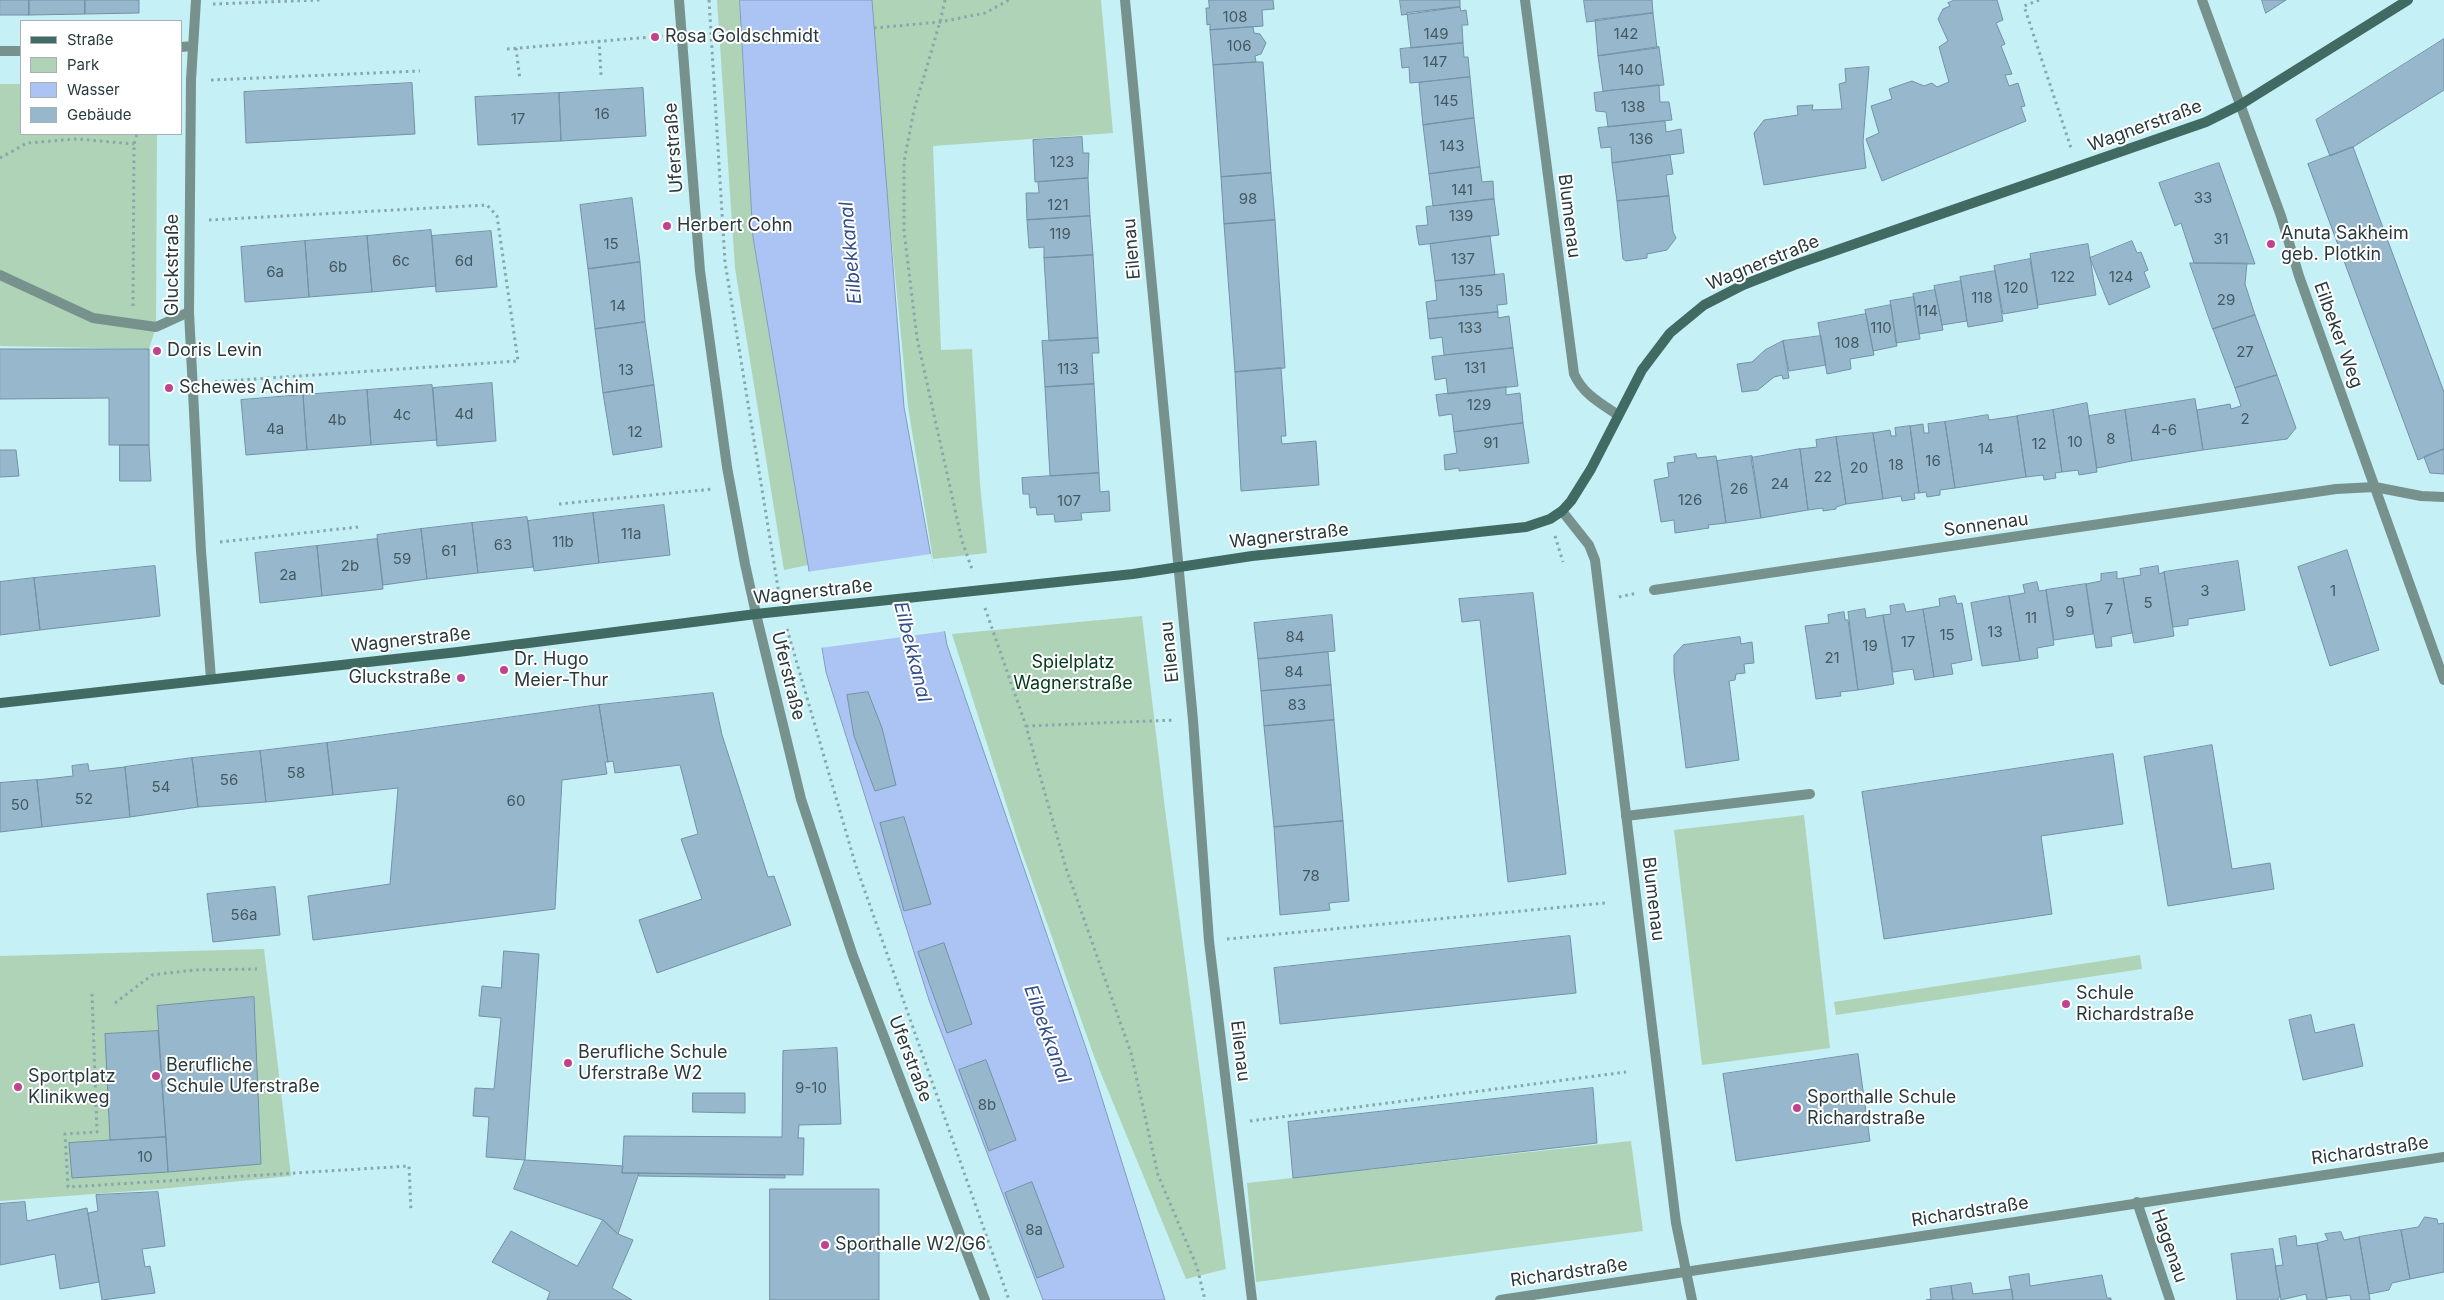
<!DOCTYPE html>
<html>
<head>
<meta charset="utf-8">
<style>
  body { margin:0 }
  #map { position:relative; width:2444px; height:1300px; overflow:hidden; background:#c4f0f6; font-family:Inter,sans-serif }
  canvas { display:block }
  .legend { position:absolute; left:20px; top:20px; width:162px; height:115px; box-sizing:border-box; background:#fff; border:1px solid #a9b0b1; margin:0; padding:6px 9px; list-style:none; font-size:15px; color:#293a3d }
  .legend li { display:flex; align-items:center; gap:10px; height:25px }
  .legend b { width:25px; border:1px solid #a9b0b1 }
</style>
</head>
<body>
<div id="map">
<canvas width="2444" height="1300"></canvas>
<ul class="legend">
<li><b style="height:6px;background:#406a62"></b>Straße</li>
<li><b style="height:14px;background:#afd3b7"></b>Park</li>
<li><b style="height:14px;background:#abc4f4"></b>Wasser</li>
<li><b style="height:14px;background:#97b7cc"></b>Gebäude</li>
</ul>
</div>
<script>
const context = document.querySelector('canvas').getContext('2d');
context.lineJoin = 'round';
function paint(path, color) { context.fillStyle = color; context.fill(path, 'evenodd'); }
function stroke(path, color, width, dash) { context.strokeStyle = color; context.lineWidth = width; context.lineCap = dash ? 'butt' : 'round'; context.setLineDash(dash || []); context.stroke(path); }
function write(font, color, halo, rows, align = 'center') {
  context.font = font + ' Inter,sans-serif'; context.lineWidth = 4; context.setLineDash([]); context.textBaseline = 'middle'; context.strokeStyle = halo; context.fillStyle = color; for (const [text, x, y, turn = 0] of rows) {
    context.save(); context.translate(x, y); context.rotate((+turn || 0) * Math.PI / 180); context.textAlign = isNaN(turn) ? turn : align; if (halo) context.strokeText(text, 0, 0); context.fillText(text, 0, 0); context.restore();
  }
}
paint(new Path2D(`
  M717 0H740L753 237 808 565 784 570 735 268Z
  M868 0H1101L1113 133 933 146 941 350 972 349 980 484 987 553 933 559 908 407Z
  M0 84H21V134H157L156 327 149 349 0 346Z
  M1142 616 1165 809 1226 1269 1186 1279 1095 1059 1018 841 952 634Z
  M1804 815 1830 1048 1702 1065 1674 830Z
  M264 949 291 1176 160 1189 0 1201V956Z
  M2140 955 2142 969 1836 1015 1834 1002Z
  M1631 1141 1643 1231 1256 1282 1247 1183Z`), '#afd3b7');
const water = new Path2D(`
  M740 0H872L904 407 947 645 1089 1057 1165 1300H1043L929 1000 826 672 753 237Z`);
paint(water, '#abc4f4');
stroke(water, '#849bbd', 1);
paint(new Path2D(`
  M931 554 947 631 820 648 806 572Z`), '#c4f0f6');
const building = new Path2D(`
  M0 0H29V15H0Z
  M29 0H85V14L29 15Z
  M85 0H139V13L85 14Z
  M1209 0H1273L1274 9 1262 10 1263 26 1210 30V24L1207 25 1206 8H1209Z
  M1400 0H1460V7L1402 15Z
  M1584 0H1652L1653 13 1587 22Z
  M1955 0H1997L2003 20 1996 23 2005 44 2001 46 2012 74 2005 75 2009 86 2018 83 2025 106 2021 107 2026 121 1882 181 1866 139 1879 133 1871 106 1892 99 1889 89 1912 81 1924 86 1932 83 1937 87 1949 82 1939 47 1948 41 1938 19 1943 9 1950 6 1948 3Z
  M2262 0H2286L2266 13Z
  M1460 7 1461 11 1466 10 1468 25H1462L1463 43 1411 48 1407 13Z
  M1653 13 1657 48 1598 56 1595 20Z
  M1253 27 1254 33 1260 34 1266 43 1261 54 1255 56 1256 62 1213 65 1210 30Z
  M2444 39V90L2353 147 2330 156 2316 120Z
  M1463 43 1464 57H1468L1470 77 1410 83 1409 67 1402 68 1400 49Z
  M1659 47 1664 85 1603 91 1598 56Z
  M1256 62H1263L1271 173 1221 177 1213 65Z
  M1869 67 1863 142 1866 168 1764 185 1754 133 1764 120 1798 115 1797 106 1813 105 1812 110 1842 109 1839 84 1846 82 1845 69Z
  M1470 77 1474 118 1423 125 1419 83Z
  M412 83 415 134 246 143 244 92Z
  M1659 85 1660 102H1669L1672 120 1608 127 1606 112 1596 111 1594 93Z
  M643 88 646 136 561 141 559 93Z
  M559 93 561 141 478 145 475 97Z
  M1474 118 1480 167 1429 174 1423 125Z
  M1665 121 1666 132 1681 129 1684 153 1612 163 1611 147 1601 148 1598 128Z
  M1082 137 1083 153H1089L1088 178 1035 182 1033 140Z
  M2353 147 2444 392V449L2418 460 2308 164Z
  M1670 155 1673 174 1666 175 1669 196 1617 201 1612 163Z
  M2219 163 2255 264 2194 263 2181 223 2175 226 2159 183Z
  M1480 167 1482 182 1493 181 1494 199 1433 206 1429 174Z
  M1271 173 1275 220 1224 224 1221 177Z
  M1088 178 1090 216 1027 220 1026 193H1039L1038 182Z
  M1669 196 1673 232 1676 238 1667 250 1647 254V258L1626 261 1623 259 1617 201Z
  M632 198 640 262 588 269 580 205Z
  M1494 199 1499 235 1419 245 1416 226 1428 225 1426 207Z
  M1090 216 1093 255 1044 258V247L1029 248 1027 220Z
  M1275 220 1285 368 1235 372 1224 224Z
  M431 230 436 286 372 292 367 236Z
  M491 231 497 287 436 292 432 236Z
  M367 236 372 292 309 297 305 241Z
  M1490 236 1495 275 1435 281 1430 244Z
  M305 241 309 297 245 302 241 247Z
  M2132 241 2137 253 2141 252 2148 270 2144 272 2150 287 2109 305 2090 258Z
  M2088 244 2096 295 2038 305 2030 254Z
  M1093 255 1098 338 1049 341 1044 258Z
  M2030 259 2038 308 2003 314 1994 266Z
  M640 262 645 322 595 329 588 269Z
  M2190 263H2247L2245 284 2255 315 2213 329Z
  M1995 271 2003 321 1968 327 1960 277Z
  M1504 274 1507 304 1497 305 1498 312 1428 319 1426 302 1437 300 1435 281Z
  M1961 281 1967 321 1942 325 1934 286Z
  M1935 290 1943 330 1919 334 1913 294Z
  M1914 297 1920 339 1896 343 1890 301Z
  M1891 305 1897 346 1873 351 1865 310Z
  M1498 312V318L1509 316 1513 348 1444 355 1442 337 1430 339 1428 319Z
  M1866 314 1874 355 1850 359 1851 369 1827 374 1818 323Z
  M2255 315 2277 375 2235 388 2213 329Z
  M645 322 654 385 603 393 595 329Z
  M1821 336 1826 365 1789 371 1783 341Z
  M1098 338 1099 353H1092L1094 384 1045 387 1042 341Z
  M1783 341 1789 378 1783 379 1782 375 1774 377 1758 390 1742 392 1737 364 1752 362 1765 350Z
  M1513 348 1518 386 1448 394 1446 378 1435 380 1432 357Z
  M0 349H149V445H109V398L0 399Z
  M1281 368 1286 436H1281L1282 444 1316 441 1319 485 1241 491 1235 372Z
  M2277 375 2296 428 2287 439 2203 450 2197 410 2230 404 2231 409 2241 406 2235 388Z
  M492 383 496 441 437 446 433 388Z
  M1094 384 1099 473 1050 476 1045 387Z
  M432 385 437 440 371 445 367 390Z
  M654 385 662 447 613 455 603 393Z
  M1506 387V395L1520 393 1523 423 1454 432 1452 414 1439 416 1436 395Z
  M367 390 371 445 307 450 303 395Z
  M303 395 307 450 246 455 241 400Z
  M2195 399 2203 450 2132 461 2125 410Z
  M2087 403 2097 472 2079 475 2078 470 2062 472 2053 410Z
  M2053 410 2062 472 2055 473 2056 478 2044 480 2043 475 2026 477 2017 416Z
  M2125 410 2132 461 2097 468 2089 416Z
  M1988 415 1989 420 2017 416 2026 477 1955 488 1945 422Z
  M1945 422 1955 488 1940 490V495L1927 497 1926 492 1919 493 1910 426 1923 424 1924 433H1929L1928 424Z
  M1523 423 1529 463 1459 471V468L1445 470 1444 455 1457 453 1454 432Z
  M1910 426 1919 493H1914L1915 499 1902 501 1901 496 1883 499 1873 433 1890 430 1891 436H1896L1895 428Z
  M1873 433 1883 499 1846 504 1836 437Z
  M1836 437 1846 504 1836 507V509L1823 511V508L1808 510 1800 449 1817 447 1816 440Z
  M120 445H149L151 481H120Z
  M1800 449 1808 510 1761 518 1751 458Z
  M2444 449V474L2430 473 2424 457Z
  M0 450H16L19 476 0 477Z
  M1696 454 1697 458 1716 456 1726 523 1708 525 1709 528 1675 533 1674 520 1661 522 1654 480 1669 477 1667 463 1675 462 1674 457Z
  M1752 456 1761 518 1726 523 1717 461Z
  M1099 473 1100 492 1109 491 1110 511 1081 513 1082 520 1055 522 1054 514 1037 515 1036 507 1030 508 1029 494H1023L1022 478Z
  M664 505 670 555 599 563 593 513Z
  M593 513 599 563 534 571 528 521Z
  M527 517 533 567 478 573 472 523Z
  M472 523 478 573 427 579 421 529Z
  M421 529 427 579 383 585 377 535Z
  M377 539 383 589 322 596 317 546Z
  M317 546 322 596 260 603 255 553Z
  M2347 550 2379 650 2330 666 2298 567Z
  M2238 561 2245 610 2188 619V625L2173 627 2164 572Z
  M155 566 160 616 40 630 34 578Z
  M2158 566 2159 574 2164 572 2174 636 2134 643 2123 578 2141 575 2140 569Z
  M2117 572V579L2123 578 2132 633 2111 637 2112 646 2096 648 2086 584 2101 581V574Z
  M34 578 40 630 0 635V582Z
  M2037 582 2039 591 2046 590 2054 645 2037 648 2038 658 2020 661 2009 596 2025 593 2023 585Z
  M2086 584 2093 634 2054 640 2046 590Z
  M1533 593 1566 874 1508 882 1480 620 1462 622 1459 599Z
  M1955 596 1957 604 1962 603 1972 660 1951 664 1953 674 1934 677 1923 609 1940 606 1939 599Z
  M2009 596 2020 661 1982 666 1971 603Z
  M1904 604 1906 612 1923 609 1934 677 1915 680 1913 669 1893 672 1883 615 1891 614 1890 606Z
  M1865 609 1866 618 1883 615 1894 684 1858 690 1848 612Z
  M1844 612 1845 620H1848L1858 690 1840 692 1841 696 1816 699 1805 626 1829 623 1828 615Z
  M1332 615 1335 651 1258 659 1254 623Z
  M1740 637 1741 644 1752 642 1754 663 1744 664 1745 673 1736 674 1735 680 1729 681 1739 760 1686 768 1674 672V655L1683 645Z
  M1328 652 1331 685 1261 691 1258 659Z
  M1331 685 1334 720 1264 726 1261 691Z
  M868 692 882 728 896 785 875 791 854 736 847 695Z
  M713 693 722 735 768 877 774 876 791 925 657 973 639 920 702 899 681 839 698 834 680 765 615 773 613 761 608 762 599 705Z
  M599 705 608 762H605L607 774 562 780 555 909 313 940 308 896 390 884 398 788 333 795 327 743Z
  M1334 720 1343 821 1274 827 1264 726Z
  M327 743 333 795 266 802 260 751Z
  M2212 745 2232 869 2270 863 2274 889 2168 906 2144 757Z
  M260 751 266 802 198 807 192 758Z
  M2113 754 2123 824 2041 836 2052 914 1884 939 1862 792Z
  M192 758 198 807 130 817 125 767Z
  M88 764 89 771 125 767 130 817 42 827 37 780 73 776 72 766Z
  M37 780 42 827 0 832V783Z
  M904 817 931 904 904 911 880 823Z
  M1343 821 1349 901 1329 903 1330 910 1280 915 1274 827Z
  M275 887 280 935 213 942 207 894Z
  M1570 936 1576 993 1280 1024 1274 968Z
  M944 943 972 1024 947 1033 918 952Z
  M504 951 539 954 525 1160 486 1157 489 1117 473 1116 475 1088 494 1089 501 1018 479 1016 482 986 501 988Z
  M254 997 261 1164 168 1172 157 1006Z
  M2311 1015 2315 1033 2354 1024 2363 1066 2303 1080 2289 1020Z
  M158 1031 166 1137 110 1140 105 1034Z
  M837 1048 841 1124 799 1125 798 1138H804L803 1175 622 1173 624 1136 782 1137 783 1051Z
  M1858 1054 1870 1141 1736 1161 1723 1074Z
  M986 1060 1016 1140 989 1151 959 1070Z
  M1593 1088 1597 1143 1293 1178 1288 1122Z
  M693 1093H745V1113L693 1112Z
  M166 1137 168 1172 72 1178 69 1143Z
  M525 1160 623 1166 622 1173H639L618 1234 603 1220 514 1189Z
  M639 1173 785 1175V1178L639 1176Z
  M1032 1182 1064 1267 1037 1278 1005 1193Z
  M770 1189H879V1300H770Z
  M158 1192 165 1246 142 1249 145 1267 150 1266 155 1293 102 1300 88 1213 98 1211 96 1195Z
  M25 1202 27 1221 87 1208 99 1282 60 1289 55 1254 0 1265V1204Z
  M2425 1217 2437 1219 2438 1224 2444 1223V1272L2410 1279 2401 1230 2418 1227Z
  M603 1220 618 1234 633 1240 612 1288 632 1300H547L550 1292 492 1262 511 1231 577 1266Z
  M2401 1230 2410 1279 2392 1283 2389 1290 2369 1294 2359 1237Z
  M2341 1232 2344 1240 2359 1237 2370 1300H2351L2350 1295 2326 1298 2317 1243 2328 1240 2325 1234Z
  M2296 1236 2297 1246 2317 1243 2327 1300H2307L2306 1294 2281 1300 2275 1266 2283 1265 2279 1239Z
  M2273 1249 2280 1295 2278 1300H2237L2231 1254Z
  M2029 1274 2030 1286 2102 1275 2107 1298H2111V1300H2013L2009 1277Z
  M1971 1283 1973 1294 2012 1289 2013 1300H1953L1951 1286Z
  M1951 1286 1953 1300H1926L1931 1299 1930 1289Z`);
paint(building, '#97b7cc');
stroke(building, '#7292a5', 1);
stroke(new Path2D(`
  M709 0 725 262 779 594
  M945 0 940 22 914 110 904 162V231L917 338 962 541 973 572
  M2039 0 2024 6 2071 148
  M213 4 320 0
  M874 28 940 22 985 13 1009 0
  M599 40 601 75
  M516 48 520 80
  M507 49 663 36
  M211 80 420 71
  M0 158 27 143 77 139 134 144
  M209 220 487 205 497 216 518 361 211 382
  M133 306 134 144 137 134
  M559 504 713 489
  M1555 536 1563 562
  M220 542 358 527
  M1619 597 1637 593
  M985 608 1026 726 1066 868 1131 1053 1158 1175 1197 1267 1205 1300
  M787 629 855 863 1009 1300
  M1026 726 1175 720
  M1227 939 1605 903
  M92 994 97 1132 65 1134 68 1187 409 1166 411 1211
  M115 1003 152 975 195 970 257 969
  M1250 1121 1626 1072`), '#86a7ac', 3, [2.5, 4]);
stroke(new Path2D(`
  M0 275 93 318 156 327 189 312
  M1626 816 1810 794`), '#77928c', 10);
stroke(new Path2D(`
  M196 0 191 80 189 312 201 551 211 679
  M679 0 700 271 727 467 745 564 756 614 801 799 853 956 985 1300
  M1525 0 1574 374C1583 394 1600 403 1618 415
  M181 47 193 46
  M0 51H21
  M1562 511 1589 545 1595 560 1676 1223 1692 1300
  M1654 590 2336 489 2375 487 2421 496 2444 497
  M2137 1202 2170 1300`), '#77928c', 10);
stroke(new Path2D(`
  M1125 0 1193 720 1209 941 1252 1300
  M2202 0 2281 216 2299 276 2444 680
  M1500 1300 2444 1157`), '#77928c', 10);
stroke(new Path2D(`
  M0 703 458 652 756 614 1133 574 1252 556 1526 527 1550 519 1562 511 1571 501 1591 469 1642 370 1670 333 1704 305 1743 285 1794 265 2206 122 2240 105 2408 0`), '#406a62', 10);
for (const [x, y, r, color] of [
  [655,37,5,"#c14390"],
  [667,226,5,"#c14390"],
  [2271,244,5,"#c14390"],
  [157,351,5,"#c14390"],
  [169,388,5,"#c14390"],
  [504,670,5,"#c14390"],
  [461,678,5,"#c14390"],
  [2066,1004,5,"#c14390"],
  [568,1063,5,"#c14390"],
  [156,1076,5,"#c14390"],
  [18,1087,5,"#c14390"],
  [1797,1108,5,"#c14390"],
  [825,1245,5,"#c14390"]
]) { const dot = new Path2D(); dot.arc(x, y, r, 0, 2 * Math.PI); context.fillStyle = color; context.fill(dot); stroke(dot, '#fff', 2); }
write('15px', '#445961', null, [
  ["108",1235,17],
  ["149",1436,34],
  ["142",1626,34],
  ["106",1239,46],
  ["147",1435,62],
  ["140",1631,70],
  ["145",1446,101],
  ["138",1633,107],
  ["16",602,114],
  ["17",518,119],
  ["136",1641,139],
  ["143",1452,146],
  ["123",1062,162],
  ["141",1462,190],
  ["33",2203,198],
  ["98",1248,199],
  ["121",1058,205],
  ["139",1461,216],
  ["119",1060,234],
  ["31",2221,239],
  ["15",611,244],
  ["137",1463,259],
  ["6c",401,261],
  ["6d",464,261],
  ["6b",338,267],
  ["6a",275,272],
  ["122",2063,277],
  ["124",2121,277],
  ["120",2016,288],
  ["135",1471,291],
  ["118",1982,298],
  ["29",2226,300],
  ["14",618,306],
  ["114",1927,311],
  ["133",1470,328],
  ["110",1881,328],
  ["108",1847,343],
  ["27",2245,352],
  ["131",1475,368],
  ["113",1068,369],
  ["13",626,370],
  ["129",1479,405],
  ["4d",464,414],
  ["4c",402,415],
  ["2",2245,419],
  ["4b",337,420],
  ["4a",275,429],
  ["4-6",2164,430],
  ["12",635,432],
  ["8",2111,439],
  ["10",2075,442],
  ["91",1491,443],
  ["12",2039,444],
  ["14",1986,449],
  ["16",1933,461],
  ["18",1896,465],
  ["20",1859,468],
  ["22",1823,477],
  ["24",1780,484],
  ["26",1739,489],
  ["126",1690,500],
  ["107",1069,501],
  ["11a",631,534],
  ["11b",563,542],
  ["63",503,545],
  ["61",449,551],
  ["59",402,559],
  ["2b",350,566],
  ["2a",288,575],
  ["3",2205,591],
  ["1",2333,591],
  ["5",2148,603],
  ["7",2109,609],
  ["9",2070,612],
  ["11",2031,618],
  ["13",1995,632],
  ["15",1947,635],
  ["84",1295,637],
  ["17",1908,642],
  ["19",1870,646],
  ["21",1832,658],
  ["84",1294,672],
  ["83",1297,705],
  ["58",296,773],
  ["56",229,780],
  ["54",161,787],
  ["52",84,799],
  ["60",516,801],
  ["50",20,805],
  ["78",1311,876],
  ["56a",244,915],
  ["9-10",811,1088],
  ["8b",987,1105],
  ["10",145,1157],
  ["8a",1034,1230]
]);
write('18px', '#293a3d', '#fff', [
  ["Rosa Goldschmidt",665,37],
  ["Herbert Cohn",677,226],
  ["Anuta Sakheim",2281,234],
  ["geb. Plotkin",2281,255],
  ["Doris Levin",167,351],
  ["Schewes Achim",179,388],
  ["Dr. Hugo",514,660],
  ["Meier-Thur",514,681],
  ["Gluckstraße",451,678,"right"],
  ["Schule",2076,994],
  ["Richardstraße",2076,1015],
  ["Berufliche Schule",578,1053],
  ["Uferstraße W2",578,1074],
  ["Berufliche",166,1066],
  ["Schule Uferstraße",166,1087],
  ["Sportplatz",28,1077],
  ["Klinikweg",28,1098],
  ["Sporthalle Schule",1807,1098],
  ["Richardstraße",1807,1119],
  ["Sporthalle W2/G6",835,1245]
], 'left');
write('18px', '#293a3d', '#fff', [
  ["Wagnerstraße",2145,126,-20],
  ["Uferstraße",674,148,-94],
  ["Blumenau",1569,216,83],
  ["Eilenau",1132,249,-95],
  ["Wagnerstraße",1763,263,-22],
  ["Gluckstraße",173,265,-90],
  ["Eilbeker Weg",2338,335,70],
  ["Sonnenau",1986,525,-8],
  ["Wagnerstraße",1289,536,-6],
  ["Wagnerstraße",813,592,-6],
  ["Wagnerstraße",411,640,-6],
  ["Eilenau",1170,652,-96],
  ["Uferstraße",788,676,76],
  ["Blumenau",1653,899,83],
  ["Eilenau",1240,1051,83],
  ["Uferstraße",910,1059,69],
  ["Richardstraße",2370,1151,-8],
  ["Richardstraße",1970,1212,-9],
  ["Hagenau",2169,1246,71],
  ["Richardstraße",1569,1273,-8]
]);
write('18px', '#003a19', '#fff', [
  ["Spielplatz",1073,663],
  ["Wagnerstraße",1073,684]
]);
write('italic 19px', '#334f89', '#fff', [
  ["Eilbekkanal",851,253,-95],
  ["Eilbekkanal",912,652,76],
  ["Eilbekkanal",1047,1034,70]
]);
</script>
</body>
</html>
